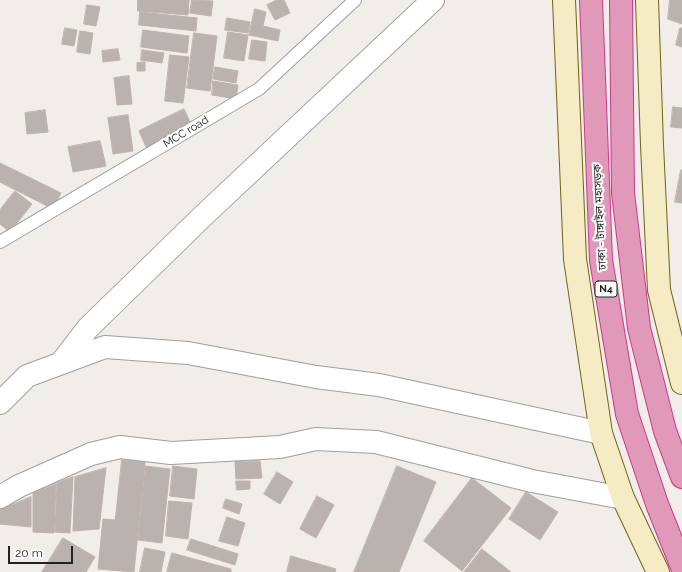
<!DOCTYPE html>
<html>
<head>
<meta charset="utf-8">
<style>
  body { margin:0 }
  #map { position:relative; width:682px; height:572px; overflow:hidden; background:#f1ede9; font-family:Raleway,sans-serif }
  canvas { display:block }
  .scale { position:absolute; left:8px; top:546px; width:65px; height:18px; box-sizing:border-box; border:2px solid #222; border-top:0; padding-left:5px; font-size:12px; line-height:14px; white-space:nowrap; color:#222; -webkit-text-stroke:3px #fff; paint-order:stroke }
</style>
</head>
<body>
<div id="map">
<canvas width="682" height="572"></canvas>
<div class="scale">20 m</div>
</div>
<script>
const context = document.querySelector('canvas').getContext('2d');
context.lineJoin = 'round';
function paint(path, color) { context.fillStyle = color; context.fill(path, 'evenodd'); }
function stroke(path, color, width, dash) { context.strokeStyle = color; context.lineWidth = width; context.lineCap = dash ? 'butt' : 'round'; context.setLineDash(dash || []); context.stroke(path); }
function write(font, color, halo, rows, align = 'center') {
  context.font = font + ' Raleway,"Noto Sans Bengali",sans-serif'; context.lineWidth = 4; context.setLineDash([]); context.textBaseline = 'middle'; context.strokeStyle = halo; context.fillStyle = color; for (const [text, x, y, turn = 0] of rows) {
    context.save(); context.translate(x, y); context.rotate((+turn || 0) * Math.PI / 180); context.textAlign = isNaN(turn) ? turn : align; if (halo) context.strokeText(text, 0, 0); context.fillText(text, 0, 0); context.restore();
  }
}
const building = new Path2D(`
  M138 0H189L188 15 138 11Z
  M192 0 213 1 211 16 190 13Z
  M277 0H284L290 13 275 20 267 5Z
  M670 0H682V24L668 19Z
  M87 5 100 7 96 26 84 24Z
  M255 9 266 12 263 26 280 30 278 41 249 35Z
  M140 12 197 18 196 31 139 25Z
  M227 18 250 22 248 33 225 30Z
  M65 28 77 30 74 46 62 44Z
  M680 28H682V47L676 45Z
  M143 30 189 36 187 53 141 47Z
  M80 31 93 33 90 54 77 52Z
  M228 32 248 35 244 61 224 58Z
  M194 33 217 36 210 91 187 88Z
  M252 40 267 42 265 61 249 59Z
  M118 49 120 60 103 62 102 51Z
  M142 50 164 53 162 63 141 60Z
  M170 55 189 57 183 103 165 101Z
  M145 62V71H137V63Z
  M215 67 238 71 236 83 213 79Z
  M129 76 132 104 117 105 114 78Z
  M213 81 238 85 236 99 212 95Z
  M673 107 682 108V128L671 127Z
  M184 109 192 126 147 149 139 131Z
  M45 110 48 132 27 134 25 113Z
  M128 115 133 151 113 154 108 118Z
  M100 141 106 166 73 172 68 147Z
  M0 163 61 193 53 209 0 182Z
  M681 170H682V203L675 202Z
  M15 191 32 204 10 232 0 224V210Z
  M122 460 145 462 134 572 98 569 103 519 115 520Z
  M260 461 262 478 236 479 235 462Z
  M145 466 170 469 162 543 138 540Z
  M173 466 197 469 194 499 170 496Z
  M397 466 436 482 399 572H354Z
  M106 468 99 529 73 531 75 477Z
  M277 472 293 482 280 504 264 494Z
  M73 477 70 533 55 532 57 483Z
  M472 478 511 508 462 571 424 541Z
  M236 481H250V489L237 490Z
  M56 484 54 533 33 532V493Z
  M526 492 558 512 540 540 509 519Z
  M317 496 334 505 316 538 300 529Z
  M31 497V527L0 524V510Z
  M226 499 242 504 239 514 223 508Z
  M169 501 192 503 188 539 166 536Z
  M227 517 245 523 238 546 219 541Z
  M63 538 95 557 86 572H42Z
  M191 539 238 554 235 565 187 550Z
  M145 548 165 552 161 572H140Z
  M482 549 511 572H464Z
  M172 553 231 569V572H167Z
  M291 556 336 569 335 572H287Z`);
paint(building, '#bab2af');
stroke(building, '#c1b1ad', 1);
const lane = new Path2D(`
  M0 242 259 89 355 0`);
const street = new Path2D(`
  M61 363 88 328 204 215 433 0
  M0 403 27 376 105 347 188 353 316 377 379 385 601 433
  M0 497 19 486 91 454 120 447 171 453 280 447 316 439 376 442 532 481 623 498`);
const secondary = new Path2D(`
  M564 0 575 259 601 433 623 498 658 572
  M647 0 652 145 659 290 682 383`);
const highway = new Path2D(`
  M591 0 601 260 627 414 657 504 682 567
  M621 0 623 193 639 328 665 431 682 477`);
stroke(lane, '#9f9f9f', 14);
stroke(street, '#9f9f9f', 24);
stroke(secondary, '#726410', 24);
stroke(highway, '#cc3990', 24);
stroke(lane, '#fff', 12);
stroke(street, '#fff', 22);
stroke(secondary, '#f5ebc4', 22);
stroke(highway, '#e099b8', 22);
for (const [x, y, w] of [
  [606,289,22]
]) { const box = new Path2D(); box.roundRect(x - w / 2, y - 8, w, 16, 3); context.fillStyle = '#fff'; context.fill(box); stroke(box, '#222', 1); }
write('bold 10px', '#222', null, [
  ["N4",606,289]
]);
write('11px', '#222', '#fff', [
  ["MCC road",186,132,-31],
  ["ঢাকা - টাঙ্গাইল মহাসড়ক",600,217,-93]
]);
</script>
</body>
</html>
